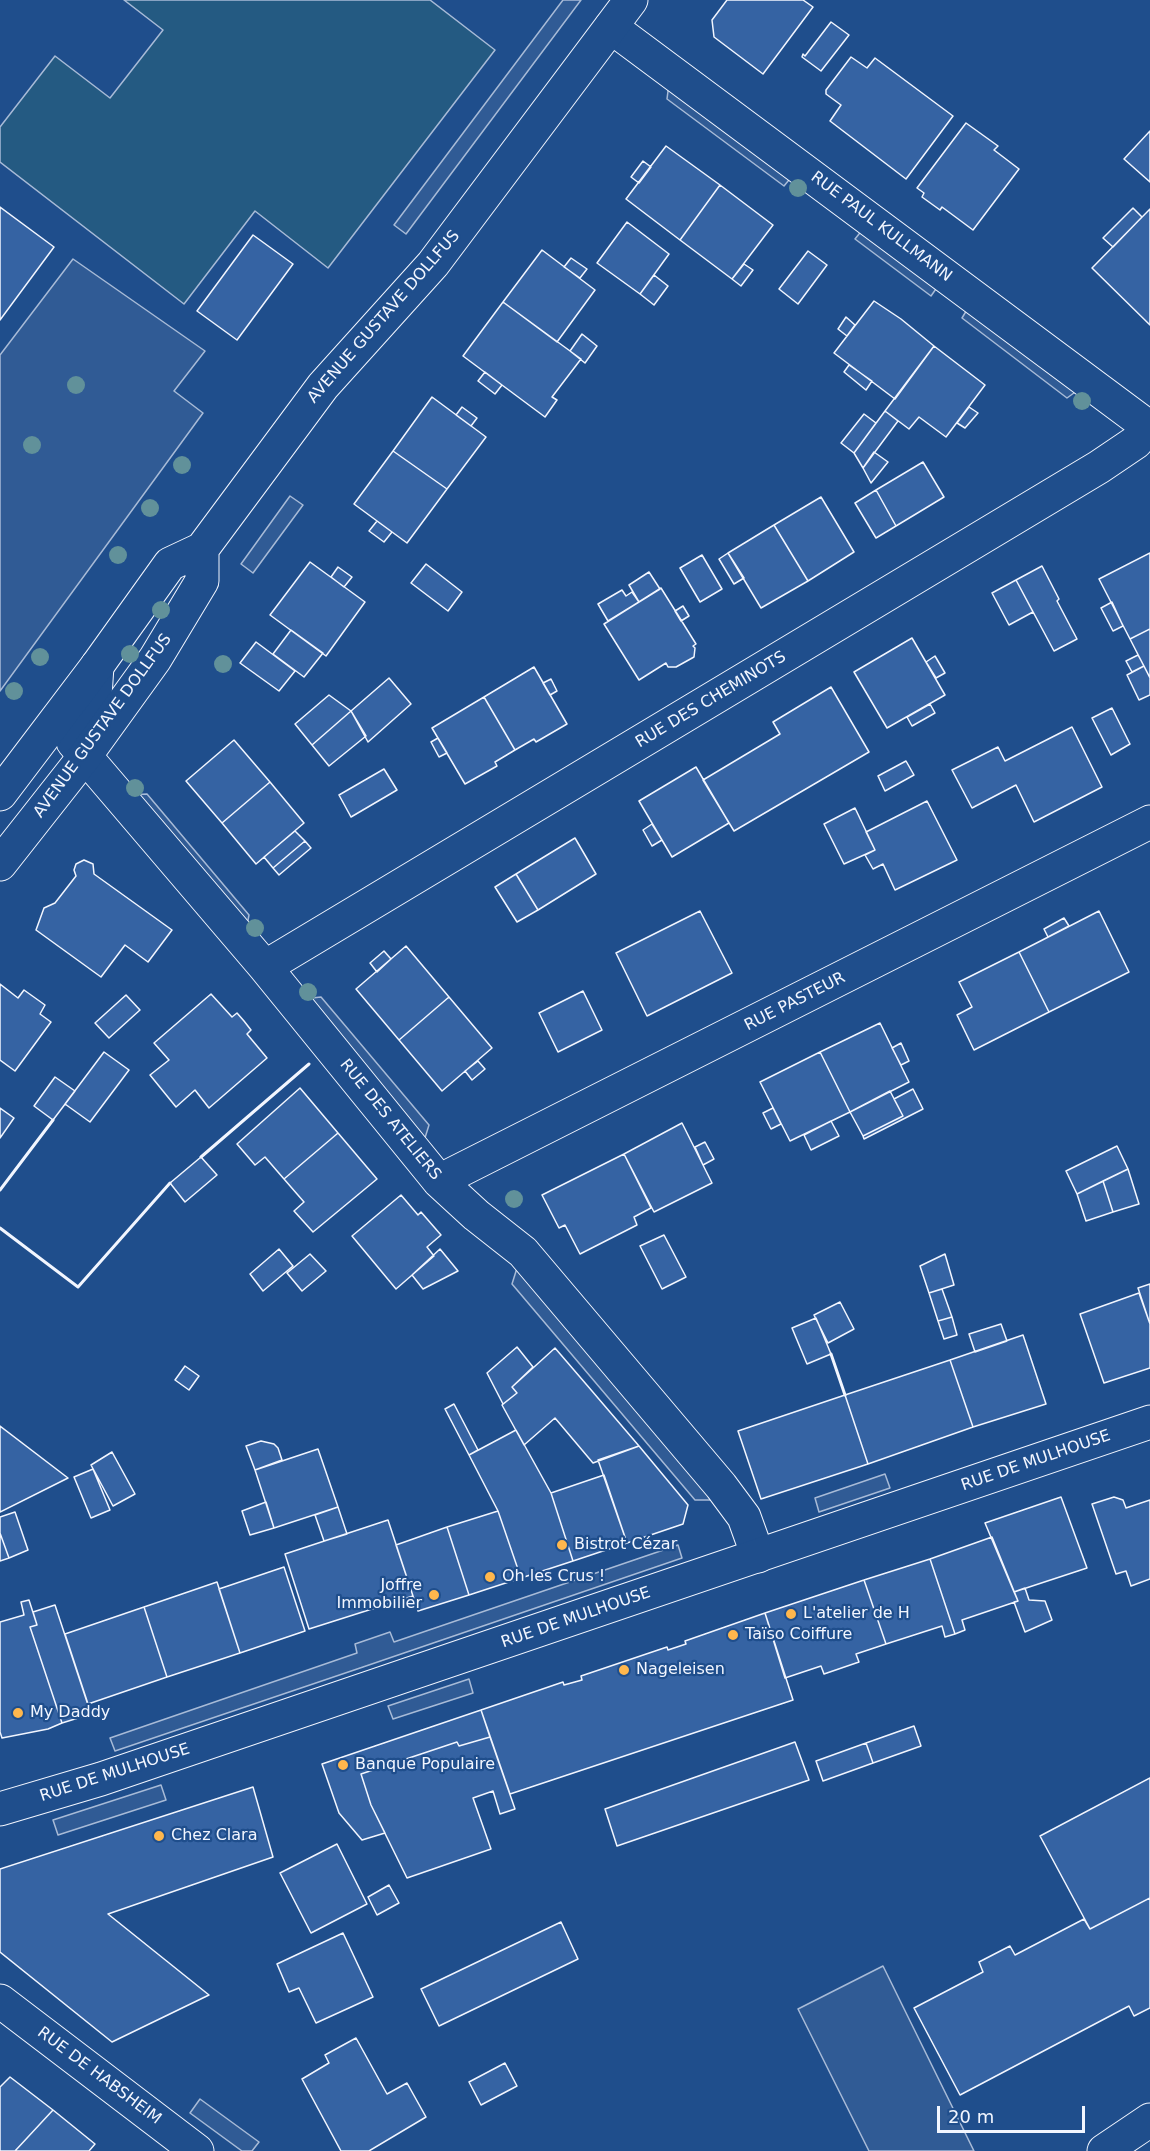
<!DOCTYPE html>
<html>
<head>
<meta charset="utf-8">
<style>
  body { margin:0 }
  #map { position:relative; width:1150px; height:2151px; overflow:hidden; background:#1f4e8c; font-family:"DejaVu Sans",sans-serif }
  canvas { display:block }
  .scale { position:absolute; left:937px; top:2106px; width:148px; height:27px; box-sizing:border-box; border:3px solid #f2f6ff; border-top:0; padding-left:8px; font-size:18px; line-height:21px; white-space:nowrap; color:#f2f6ff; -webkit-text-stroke:4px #1f4e8c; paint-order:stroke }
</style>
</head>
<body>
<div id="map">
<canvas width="1150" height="2151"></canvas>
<div class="scale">20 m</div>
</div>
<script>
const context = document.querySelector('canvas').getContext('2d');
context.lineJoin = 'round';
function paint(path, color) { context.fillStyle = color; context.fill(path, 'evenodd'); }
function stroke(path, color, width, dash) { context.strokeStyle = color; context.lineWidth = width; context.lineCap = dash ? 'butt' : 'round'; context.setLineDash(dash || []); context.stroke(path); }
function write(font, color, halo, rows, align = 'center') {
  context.font = font + ' "DejaVu Sans",sans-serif'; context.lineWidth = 4.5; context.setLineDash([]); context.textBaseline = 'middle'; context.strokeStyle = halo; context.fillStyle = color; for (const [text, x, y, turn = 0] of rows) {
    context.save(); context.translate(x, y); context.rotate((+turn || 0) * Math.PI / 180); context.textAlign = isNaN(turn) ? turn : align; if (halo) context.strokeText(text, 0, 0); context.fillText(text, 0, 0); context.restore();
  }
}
const green = new Path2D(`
  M124 0H430L495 50 328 268 255 211 184 304 0 162V127L55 56 110 98 163 30Z`);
paint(green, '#245a82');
stroke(green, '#a8bbd7', 1.5);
const parking = new Path2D(`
  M563 0H581L406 234 394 225Z
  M669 83 793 175 784 186 667 99Z
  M863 229 938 286 931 296 855 239Z
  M73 259 205 351 174 391 203 413 0 691V355Z
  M968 308 1078 390 1067 398 962 318Z
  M290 496 303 505 253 573 241 564Z
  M147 794 249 915 246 931 129 795Z
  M321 997 429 1125 424 1141 303 999Z
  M517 1268 715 1500H695L512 1284Z
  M885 1474 890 1488 819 1512 815 1498Z
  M678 1545 682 1558 363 1667 115 1751 110 1738 357 1653 355 1644 390 1632 394 1642Z
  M469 1679 473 1693 393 1719 388 1706Z
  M161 1785 166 1800 58 1835 53 1820Z
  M883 1966 974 2151H869L798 2009Z
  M200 2099 259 2142 252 2151H242L190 2113Z`);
paint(parking, '#305b95');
stroke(parking, '#a8bbd7', 1.5);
const building = new Path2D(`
  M727 0H803L813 7 763 74 714 37 712 20Z
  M831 22 849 35 821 71 802 57 803 54 805 56Z
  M851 57 867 68 875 58 953 116 906 179 830 121 841 105 826 94V90Z
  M966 123 998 146 994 150 1019 169 973 230 942 207 940 210 922 197 924 193 917 188Z
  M1150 131V182L1124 159Z
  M666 146 720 185 680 240 626 199Z
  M643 161 651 167 639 183 631 177Z
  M720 185 773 225 732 279 680 240Z
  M0 207 54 247 0 320Z
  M1133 208 1142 217 1113 247 1103 238Z
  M1150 209V325L1092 268Z
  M627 222 669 254 640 294 597 263Z
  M253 235 293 264 237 340 197 311Z
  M542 250 595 290 557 342 503 302Z
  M808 251 827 265 798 304 779 289Z
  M571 258 587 269 580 278 564 267Z
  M744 264 753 270 741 286 732 279Z
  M654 275 668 286 654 305 640 294Z
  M874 301 901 319 934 346 895 399 834 353Z
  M503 302 581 359 552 397 557 400 545 417 463 356Z
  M846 317 855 325 847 336 838 329Z
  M582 334 597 346 585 363 570 351Z
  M934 346 985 385 946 437 919 417 909 429 885 411Z
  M849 365 872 381 866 390 844 372Z
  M485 372 502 385 495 394 478 381Z
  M432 397 486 437 447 489 393 451Z
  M462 407 477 418 471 426 456 415Z
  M969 407 978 413 965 428 957 423Z
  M885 411 898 421 863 468 854 453Z
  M864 414 876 423 854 453 841 443Z
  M393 451 447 489 407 543 354 504Z
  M874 452 888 462 871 483 863 468Z
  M923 462 944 497 896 526 876 490Z
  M876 490 896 526 876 538 855 503Z
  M821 497 854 552 808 581 774 525Z
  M377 521 392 532 384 542 369 531Z
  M774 525 808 581 761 608 728 553Z
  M728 553 744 578 734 584 719 559Z
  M1150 553V629L1130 639 1099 579Z
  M702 555 722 589 700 602 680 568Z
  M310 562 365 602 326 656 270 615Z
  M426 564 462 592 448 611 411 583Z
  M1042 566 1059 599 1057 601 1077 639 1054 651 1016 580Z
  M338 567 352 577 344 587 331 577Z
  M649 572 660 589 639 602 629 585Z
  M1016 580 1033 612 1009 625 992 593Z
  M661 588 696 644 693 646 695 648 694 657 676 667H668L666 663 639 680 604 624Z
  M622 590 626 596 632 592 639 602 608 621 598 604Z
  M1112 602 1123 626 1113 631 1101 608Z
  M683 606 689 616 681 621 675 611Z
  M1150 629V678L1130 639Z
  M291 630 323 653 304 677 273 654Z
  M912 638 945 695 887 728 854 672Z
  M256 642 295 671 279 691 240 663Z
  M1138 655 1144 666 1132 672 1126 661Z
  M935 656 945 673 936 678 926 662Z
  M1144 666 1150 678V695L1139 700 1127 675Z
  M534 667 567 724 536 742 534 739 515 750 484 697Z
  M389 678 411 704 368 742 351 711Z
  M551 679 557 691 550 695 543 683Z
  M831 687 869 752 734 831 703 780 780 734 773 722Z
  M329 695 351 711 312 745 295 724Z
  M484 697 515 750 495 762 497 766 465 784 432 728Z
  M930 704 935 713 912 726 907 717Z
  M1112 708 1130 744 1111 755 1092 718Z
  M351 711 366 736 329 766 312 745Z
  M1072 727 1102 787 1034 822 1016 785 972 808 952 770 998 747 1005 761Z
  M438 738 447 753 439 757 431 742Z
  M234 740 270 782 222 823 186 781Z
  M906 761 914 775 885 791 878 776Z
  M696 767 729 823 672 857 639 801Z
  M384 769 397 790 351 817 339 795Z
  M270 782 304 823 256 864 222 823Z
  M927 801 957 860 895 890 883 864 873 869 865 855 875 850 866 832Z
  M855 808 875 850 844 864 824 824Z
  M652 824 662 840 652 846 643 830Z
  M295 831 305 841 273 868 264 857Z
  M575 838 596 874 538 910 516 874Z
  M305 841 311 848 279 875 273 868Z
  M84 860 93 864 94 874 172 930 148 962 125 945 101 977 36 930 44 908 55 903 76 876 74 870 76 864Z
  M516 874 538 910 517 922 495 887Z
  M700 911 732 973 647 1016 616 953Z
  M1099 911 1129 972 1049 1012 1019 952Z
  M1064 918 1069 926 1048 937 1044 929Z
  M406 946 449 997 399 1040 356 989Z
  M384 951 391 959 377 972 370 963Z
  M1019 952 1049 1012 974 1050 957 1015 972 1007 959 982Z
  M0 984 18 998 24 990 45 1005 40 1014 51 1022 15 1071 0 1060Z
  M583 991 602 1030 558 1052 539 1013Z
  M211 994 232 1017 237 1013 244 1021 251 1030 247 1034 267 1058 209 1108 195 1090 176 1107 150 1075 169 1060 154 1043Z
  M126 995 140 1010 109 1038 95 1023Z
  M449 997 492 1048 442 1091 399 1040Z
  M880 1023 909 1082 850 1112 820 1052Z
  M901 1043 909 1061 901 1065 892 1048Z
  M104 1052 129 1070 90 1122 65 1104Z
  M820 1052 850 1112 790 1141 760 1082Z
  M478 1061 485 1069 472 1080 465 1071Z
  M55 1077 75 1091 53 1120 34 1106Z
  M300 1088 338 1133 284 1179 265 1157 255 1165 237 1144Z
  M913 1089 923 1109 864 1139 863 1136 903 1116 894 1099Z
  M890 1091 903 1116 863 1136 850 1112Z
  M0 1108 14 1118 0 1138Z
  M773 1108 781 1124 771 1129 763 1113Z
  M831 1121 839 1136 811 1150 804 1135Z
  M682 1123 712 1183 654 1212 624 1154Z
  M338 1133 377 1179 313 1232 294 1211 304 1202 284 1179Z
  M705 1142 714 1159 703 1165 695 1147Z
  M1117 1146 1128 1169 1077 1194 1066 1171Z
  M624 1154 651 1208 634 1217 637 1225 580 1254 565 1225 559 1228 542 1195Z
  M201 1157 217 1175 185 1202 170 1183Z
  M1128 1169 1139 1204 1113 1212 1103 1181Z
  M1103 1181 1113 1212 1086 1221 1077 1194Z
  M401 1195 418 1215 421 1212 441 1235 427 1247 434 1256 396 1289 352 1236Z
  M664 1235 686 1277 662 1289 640 1246Z
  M279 1249 293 1266 263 1291 250 1274Z
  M440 1249 458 1271 423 1289 412 1275Z
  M310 1254 326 1271 302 1291 287 1273Z
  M945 1254 954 1285 929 1293 920 1266Z
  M1150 1284V1324L1138 1288Z
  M942 1289 952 1317 938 1321 929 1293Z
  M1139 1293 1150 1324V1368L1104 1383 1080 1314Z
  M840 1302 854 1329 828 1343 814 1315Z
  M952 1317 957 1335 944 1339 938 1321Z
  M816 1318 831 1354 807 1364 792 1328Z
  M1001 1324 1007 1341 975 1352 969 1334Z
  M1023 1335 1046 1404 973 1427 950 1360Z
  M517 1347 533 1367 512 1387 517 1393 503 1404 487 1373Z
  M555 1348 592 1391 639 1446 593 1463 555 1418 524 1445 502 1405 517 1393 512 1387Z
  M950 1360 973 1427 868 1464 845 1395Z
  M185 1366 199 1376 189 1390 175 1380Z
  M845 1395 868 1464 761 1499 738 1431Z
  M454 1404 478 1450 469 1455 445 1409Z
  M0 1426 68 1478 0 1512Z
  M516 1430 551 1493 573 1561 521 1578 498 1511 469 1455Z
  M261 1441 274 1444 278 1448 282 1460 255 1470 246 1446Z
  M639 1446 688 1505 683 1524 627 1543 598 1460Z
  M318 1449 338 1507 274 1528 255 1470Z
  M112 1452 135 1494 113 1506 91 1465Z
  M93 1469 110 1510 91 1518 74 1477Z
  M604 1475 627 1543 573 1561 551 1493Z
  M1061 1497 1087 1568 1014 1592 985 1523Z
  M1114 1497 1123 1500 1126 1508 1150 1500V1579L1131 1586 1126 1571 1116 1574 1092 1504Z
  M266 1502 274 1528 250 1535 242 1511Z
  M338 1507 347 1534 324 1541 315 1515Z
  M498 1511 521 1578 469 1595 447 1527Z
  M15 1512 28 1550 9 1558 0 1533V1517Z
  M388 1520 413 1596 309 1629 285 1554Z
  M447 1527 469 1595 418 1611 396 1545Z
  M0 1533 9 1558 0 1561Z
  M992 1537 1018 1601 962 1620 965 1630 955 1634 930 1559Z
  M930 1559 955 1634 945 1637 942 1626 886 1644 864 1580Z
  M284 1567 305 1631 240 1653 219 1589Z
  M864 1580 886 1644 856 1654 859 1662 824 1674 821 1666 785 1678 765 1613Z
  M217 1582 240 1653 167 1677 144 1607Z
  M1025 1588 1029 1600 1045 1601 1052 1620 1025 1632 1014 1602 1018 1601 1014 1592Z
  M29 1600 37 1625 30 1627 62 1723 48 1729 2 1738 0 1732V1622L24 1615 21 1602Z
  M55 1605 91 1714 62 1723 30 1627 37 1625 33 1612Z
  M144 1607 167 1677 88 1704 65 1634Z
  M765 1613 793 1700 510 1794 481 1710 563 1682 564 1685 582 1680 581 1676 667 1647 668 1650 686 1644 685 1641Z
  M481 1710 490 1737 459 1746 457 1742 361 1774 371 1805 385 1833 362 1840 339 1813 322 1764Z
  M914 1726 921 1746 873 1763 866 1743Z
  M490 1737 515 1809 500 1814 493 1791 473 1798 491 1849 407 1878 371 1805 361 1774 457 1742 459 1746Z
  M795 1742 809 1780 617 1846 605 1809Z
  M866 1743 873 1763 823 1781 816 1761Z
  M1150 1778V1898L1090 1929 1040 1836Z
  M253 1787 273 1857 108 1914 209 1995 112 2042 0 1952V1869Z
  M337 1844 367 1904 311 1933 280 1873Z
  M389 1885 399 1903 377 1915 368 1897Z
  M1150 1898V2008L1134 2016 1129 2006 960 2095 914 2008 983 1972 979 1962 1010 1946 1015 1955 1084 1919 1090 1929Z
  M561 1922 578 1959 439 2026 421 1989Z
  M343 1933 373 1997 316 2023 299 1988 289 1992 277 1964Z
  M356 2038 387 2094 407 2083 426 2117 369 2151H341L302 2079 329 2063 325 2055Z
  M505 2063 517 2086 481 2105 469 2082Z
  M10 2077 53 2110 15 2151H0V2087Z
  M53 2110 95 2144 89 2151H15Z`);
paint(building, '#3563a3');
stroke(building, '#f2f6ff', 1.5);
const street = new Path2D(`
  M611 27 1150 428
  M97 666 95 696 73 742 265 967 439 1181 476 1215 523 1252 721 1486 744 1517 758 1556
  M265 967 1099 467 1136 442 1150 425
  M439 1181 1150 822
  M0 2001 197 2151
  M1104 2151 1150 2120`);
const secondary = new Path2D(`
  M0 794 97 666 170 564 202 549 323 386 433 264 631 0
  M0 864 85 756 155 659 202 581V549
  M0 1809 101 1779 1150 1422`);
stroke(street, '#f2f6ff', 35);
stroke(secondary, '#f2f6ff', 35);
stroke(street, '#1f4e8c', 33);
stroke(secondary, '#1f4e8c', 33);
stroke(new Path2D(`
  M201 1157 309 1064
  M0 1190 53 1120
  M0 1228 78 1287 170 1183
  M831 1354 845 1395`), '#f2f6ff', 3);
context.fillStyle = '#61919a';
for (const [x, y] of [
  [798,188],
  [76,385],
  [1082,401],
  [32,445],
  [182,465],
  [150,508],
  [118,555],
  [161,610],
  [130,654],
  [40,657],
  [223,664],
  [14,691],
  [135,788],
  [255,928],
  [308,992],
  [514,1199]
]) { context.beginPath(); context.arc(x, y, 9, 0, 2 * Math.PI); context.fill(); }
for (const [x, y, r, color] of [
  [562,1545,6,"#ffb74d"],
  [490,1577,6,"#ffb74d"],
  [434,1595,6,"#ffb74d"],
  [791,1614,6,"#ffb74d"],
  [733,1635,6,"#ffb74d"],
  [624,1670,6,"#ffb74d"],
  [18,1713,6,"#ffb74d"],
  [343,1765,6,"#ffb74d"],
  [159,1836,6,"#ffb74d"]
]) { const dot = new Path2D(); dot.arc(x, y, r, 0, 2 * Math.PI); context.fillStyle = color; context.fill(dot); stroke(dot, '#1f4e8c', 2); }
write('16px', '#f2f6ff', '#1f4e8c', [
  ["RUE PAUL KULLMANN",881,227,37],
  ["AVENUE GUSTAVE DOLLFUS",384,317,-49],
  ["RUE DES CHEMINOTS",711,700,-31],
  ["AVENUE GUSTAVE DOLLFUS",103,726,-54],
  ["RUE PASTEUR",795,1002,-27],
  ["RUE DES ATELIERS",390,1120,51],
  ["RUE DE MULHOUSE",1036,1461,-19],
  ["RUE DE MULHOUSE",576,1618,-19],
  ["RUE DE MULHOUSE",115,1773,-18],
  ["RUE DE HABSHEIM",99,2076,37]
]);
write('16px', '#f2f6ff', '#1f4e8c', [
  ["Bistrot Cézar",574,1545],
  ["Oh les Crus !",502,1577],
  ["Joffre",422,1586,"right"],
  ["Immobilier",422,1604,"right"],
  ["L'atelier de H",803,1614],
  ["Taïso Coiffure",745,1635],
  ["Nageleisen",636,1670],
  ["My Daddy",30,1713],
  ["Banque Populaire",355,1765],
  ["Chez Clara",171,1836]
], 'left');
</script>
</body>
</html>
